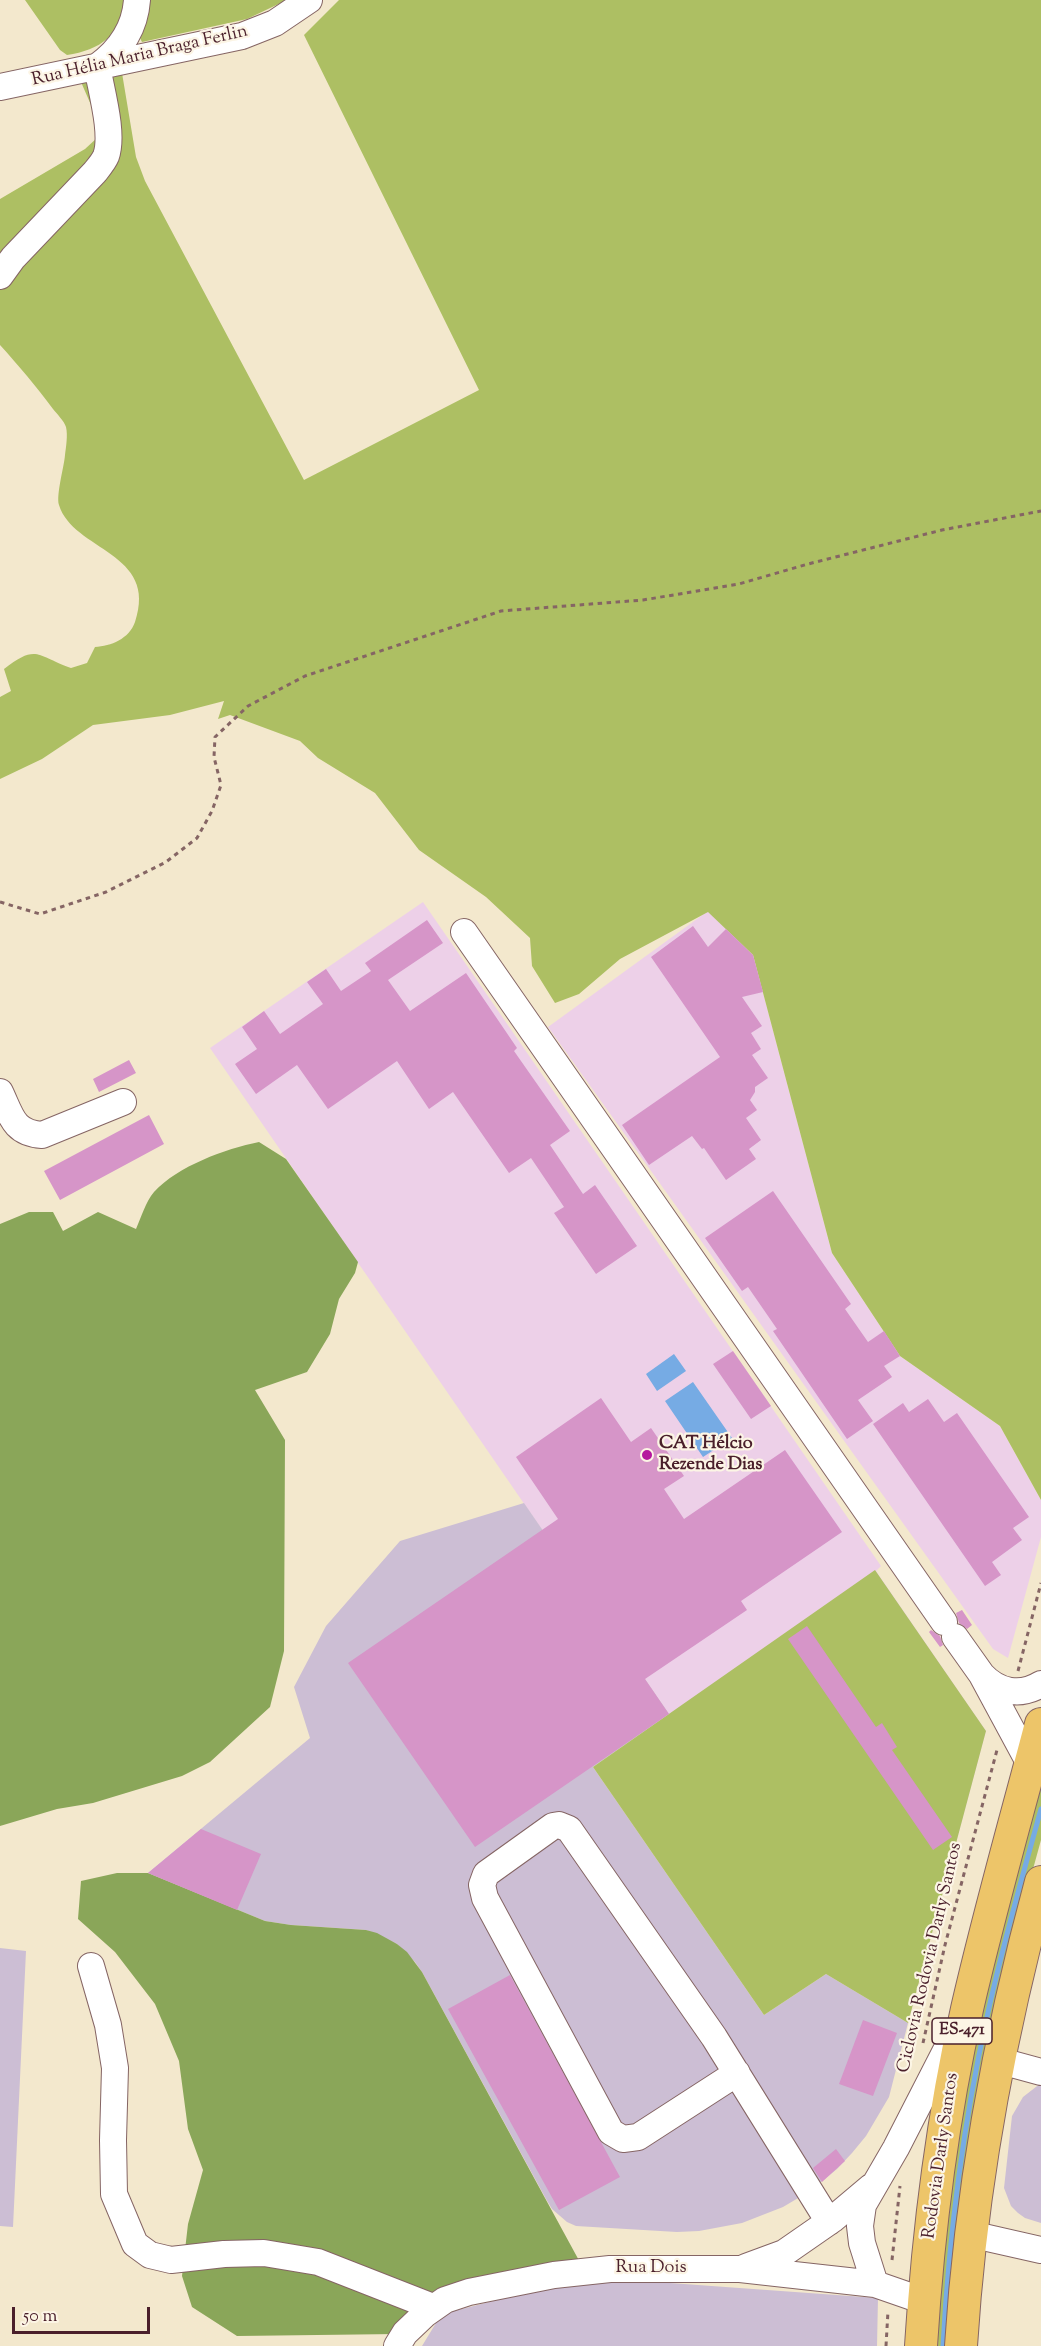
<!DOCTYPE html>
<html>
<head>
<meta charset="utf-8">
<style>
  body { margin:0 }
  #map { position:relative; width:1041px; height:2346px; overflow:hidden; background:#f3e8cd; font-family:"Sorts Mill Goudy",serif }
  canvas { display:block }
  .scale { position:absolute; left:12px; top:2307px; width:138px; height:27px; box-sizing:border-box; border:3px solid #4a1f2b; border-top:0; padding-left:8px; font-size:18px; line-height:21px; white-space:nowrap; color:#4a1f2b; -webkit-text-stroke:4px #fcf5e5; paint-order:stroke }
</style>
</head>
<body>
<div id="map">
<canvas width="1041" height="2346"></canvas>
<div class="scale">50 m</div>
</div>
<script>
const context = document.querySelector('canvas').getContext('2d');
context.lineJoin = 'round';
function paint(path, color) { context.fillStyle = color; context.fill(path, 'evenodd'); }
function stroke(path, color, width, dash) { context.strokeStyle = color; context.lineWidth = width; context.lineCap = dash ? 'butt' : 'round'; context.setLineDash(dash || []); context.stroke(path); }
function write(font, color, halo, rows, align = 'center') {
  context.font = font + ' "Sorts Mill Goudy",serif'; context.lineWidth = 4.5; context.setLineDash([]); context.textBaseline = 'middle'; context.strokeStyle = halo; context.fillStyle = color; for (const [text, x, y, turn = 0] of rows) {
    context.save(); context.translate(x, y); context.rotate((+turn || 0) * Math.PI / 180); context.textAlign = isNaN(turn) ? turn : align; if (halo) context.strokeText(text, 0, 0); context.fillText(text, 0, 0); context.restore();
  }
}
paint(new Path2D(`
  M423 902 881 1566 876 1571 986 1731 908 2023 826 1974 669 1714 210 1048Z
  M708 911 753 955 832 1253 900 1356 1000 1426 1041 1500V1537L1008 1658 993 1649 548 1027Z`), '#edd0e8');
paint(new Path2D(`
  M524 1503 669 1714 593 1767 764 2015 826 1974 908 2023 889 2097 866 2136 852 2153 837 2169 810 2191 783 2207 742 2223 699 2231 677 2232 576 2226 567 2222 552 2209 546 2199 422 1972 415 1962 397 1944 366 1930 291 1925 265 1921 148 1873 310 1738 294 1687 326 1626 400 1541Z
  M0 1948 26 1951 13 2227 0 2226Z
  M1041 2083V2223L1025 2218 1018 2213 1011 2206 1004 2188 1012 2116 1023 2097Z
  M587 2277 878 2298 877 2346H422L439 2318 450 2312Z`), '#ccbed4');
paint(new Path2D(`
  M25 0H125C122 35 100 50 67 55L60 50Z
  M148 0H287L247 19 142 42 140 38Z
  M339 0H1041V1500L1000 1426 900 1356 832 1253 753 955 708 912 620 959 579 994 555 1003 532 966 530 938 486 897 419 850 375 793 318 758 300 741 230 715 218 719 224 701 170 715 93 725 42 759 0 779V697L11 691 4 669C37 643 37 656 71 668L87 663 95 647C111 646 129 639 135 622 159 552 73 551 59 505 56 495 64 467 65 455 66 447 68 435 66 427 64 421 57 414 53 409 36 386 19 366 0 345V199L85 149 98 137 101 128 81 82 122 73 136 157 145 181 304 480 479 390 304 35Z
  M875 1570 986 1731 908 2023 826 1974 764 2015 593 1767Z
  M1041 1779V1840L1008 1960 950 2346H935L949 2186 980 2013Z`), '#adbf63');
paint(new Path2D(`
  M259 1142 286 1159 358 1262 355 1273 339 1299 330 1334 307 1372 255 1390 285 1440 284 1651 270 1707 210 1762 182 1776 93 1803 57 1809 0 1826V1224L29 1212H53L63 1231 98 1212 136 1229C141 1218 146 1201 154 1192 178 1166 225 1149 259 1142Z
  M117 1873H148L265 1921 291 1925 366 1930 377 1933 397 1944 407 1952 422 1972 582 2266 481 2281 397 2334 237 2336 192 2307 182 2276 188 2224 203 2170 188 2129 179 2061 155 2004 115 1952 78 1919 81 1881Z`), '#8aa659');
paint(new Path2D(`
  M674 1354 686 1371 657 1391 646 1374Z
  M693 1382 732 1438 703 1457 665 1401Z`), '#76abe4');
stroke(new Path2D(`
  M943 2346C949 2235 963 2125 987 2017 1002 1947 1022 1878 1041 1809`), '#76abe4', 5);
paint(new Path2D(`
  M427 920 443 943 388 980 410 1011 466 973 517 1048 514 1051 570 1131 550 1145 583 1194 595 1185 637 1246 596 1274 554 1213 564 1207 531 1158 509 1173 453 1092 429 1109 397 1061 328 1109 297 1065 256 1094 235 1064 257 1049 242 1027 264 1011 280 1034 323 1004 307 982 326 969 341 991 371 971 365 963Z
  M693 926 708 947 726 929 753 955 763 992 742 997 762 1026 751 1033 761 1049 752 1055 768 1078 755 1087V1092L750 1100 757 1110 746 1118 761 1140 749 1149 756 1159 726 1180 704 1148 702 1149 692 1136 649 1165 622 1125 720 1057 651 957Z
  M129 1060 136 1073 99 1092 93 1079Z
  M149 1115 164 1144 60 1200 44 1171Z
  M773 1191 851 1304 845 1309 868 1342 884 1331 900 1356 884 1366 892 1377 858 1400 873 1421 847 1439 773 1331 777 1329 748 1287 742 1291 705 1238Z
  M733 1351 771 1406 751 1419 713 1364Z
  M601 1398 631 1442 651 1428 684 1476 664 1489 684 1519 785 1450 842 1532 741 1601 747 1610 645 1679 669 1714 475 1847 348 1663 558 1519 516 1457Z
  M928 1399 944 1422 957 1413 1029 1517 1013 1528 1022 1540 992 1562 1001 1575 985 1586 873 1424 903 1403 909 1412Z
  M962 1610 972 1625 967 1629 959 1623 956 1613Z
  M807 1626 876 1727 882 1723 897 1747 892 1750 952 1837 933 1850 788 1639Z
  M931 1630 940 1636 943 1645 940 1647 929 1632Z
  M201 1829 261 1854 237 1910 148 1873Z
  M510 1975 620 2177 559 2210 448 2009Z
  M863 2020 897 2033 873 2096 839 2084Z
  M836 2149 845 2161 822 2182 813 2168Z`), '#d695c8');
const minor = new Path2D(`
  M98 66C120 50 135 28 137 0
  M0 87 242 36 275 23 309 0
  M0 276 13 258 95 172C99 167 104 161 106 156 114 134 101 90 97 66
  M464 932 944 1622
  M0 1092C11 1115 13 1133 42 1135L123 1102
  M955 1637 982 1675 1030 1764
  M982 1675C998 1692 1020 1697 1041 1684
  M91 1966 108 2025 115 2068 113 2140 114 2194 135 2244 150 2255 171 2260 224 2254 264 2253 318 2262 433 2307
  M997 2060 1041 2072
  M737 2073 638 2137 623 2139 611 2132 485 1898 482 1885 486 1874 553 1826 559 1825 569 1829 714 2037 829 2222
  M970 2234 1041 2250
  M746 2267 784 2253 833 2219 871 2187
  M875 2284 862 2243 860 2226 863 2205 896 2148 957 2029
  M397 2346 405 2333 425 2314 445 2300 469 2292 554 2275 610 2269H740L875 2284 924 2301`);
const major = new Path2D(`
  M921 2346C928 2233 942 2120 967 2009 989 1913 1016 1819 1041 1724
  M961 2346C971 2186 999 2036 1041 1882`);
stroke(minor, '#856564', 28);
stroke(major, '#856564', 34);
stroke(new Path2D(`
  M0 902 40 914 106 892 166 862 197 838 212 811 221 785 214 757 215 737 248 706 305 676 501 611 643 600 739 584 808 564 942 530 1041 511
  M1018 1671 1041 1583
  M923 2043 945 1945 997 1750
  M892 2260 900 2186
  M886 2346 888 2311`), '#856564', 3, [4.5, 4.5]);
stroke(minor, '#fff', 26);
stroke(major, '#edc569', 32);
for (const [x, y, r, color] of [
  [647,1455,6,"#b5179e"]
]) { const dot = new Path2D(); dot.arc(x, y, r, 0, 2 * Math.PI); context.fillStyle = color; context.fill(dot); stroke(dot, '#fcf5e5', 2); }
for (const [x, y, w] of [
  [962,2031,60]
]) { const box = new Path2D(); box.roundRect(x - w / 2, y - 13, w, 26, 4.5); context.fillStyle = '#fcf5e5'; context.fill(box); stroke(box, '#4a1f2b', 1.5); }
write('bold 16px', '#4a1f2b', null, [
  ["ES-471",962,2031]
]);
write('18px', '#4a1f2b', '#fcf5e5', [
  ["Rua Hélia Maria Braga Ferlin",140,57,-13],
  ["Ciclovia Rodovia Darly Santos",931,1958,-77],
  ["Rodovia Darly Santos",942,2156,-82],
  ["Rua Dois",651,2269]
]);
write('bold 18px', '#4a1f2b', '#fcf5e5', [
  ["CAT Hélcio",659,1445],
  ["Rezende Dias",659,1466]
], 'left');
</script>
</body>
</html>
